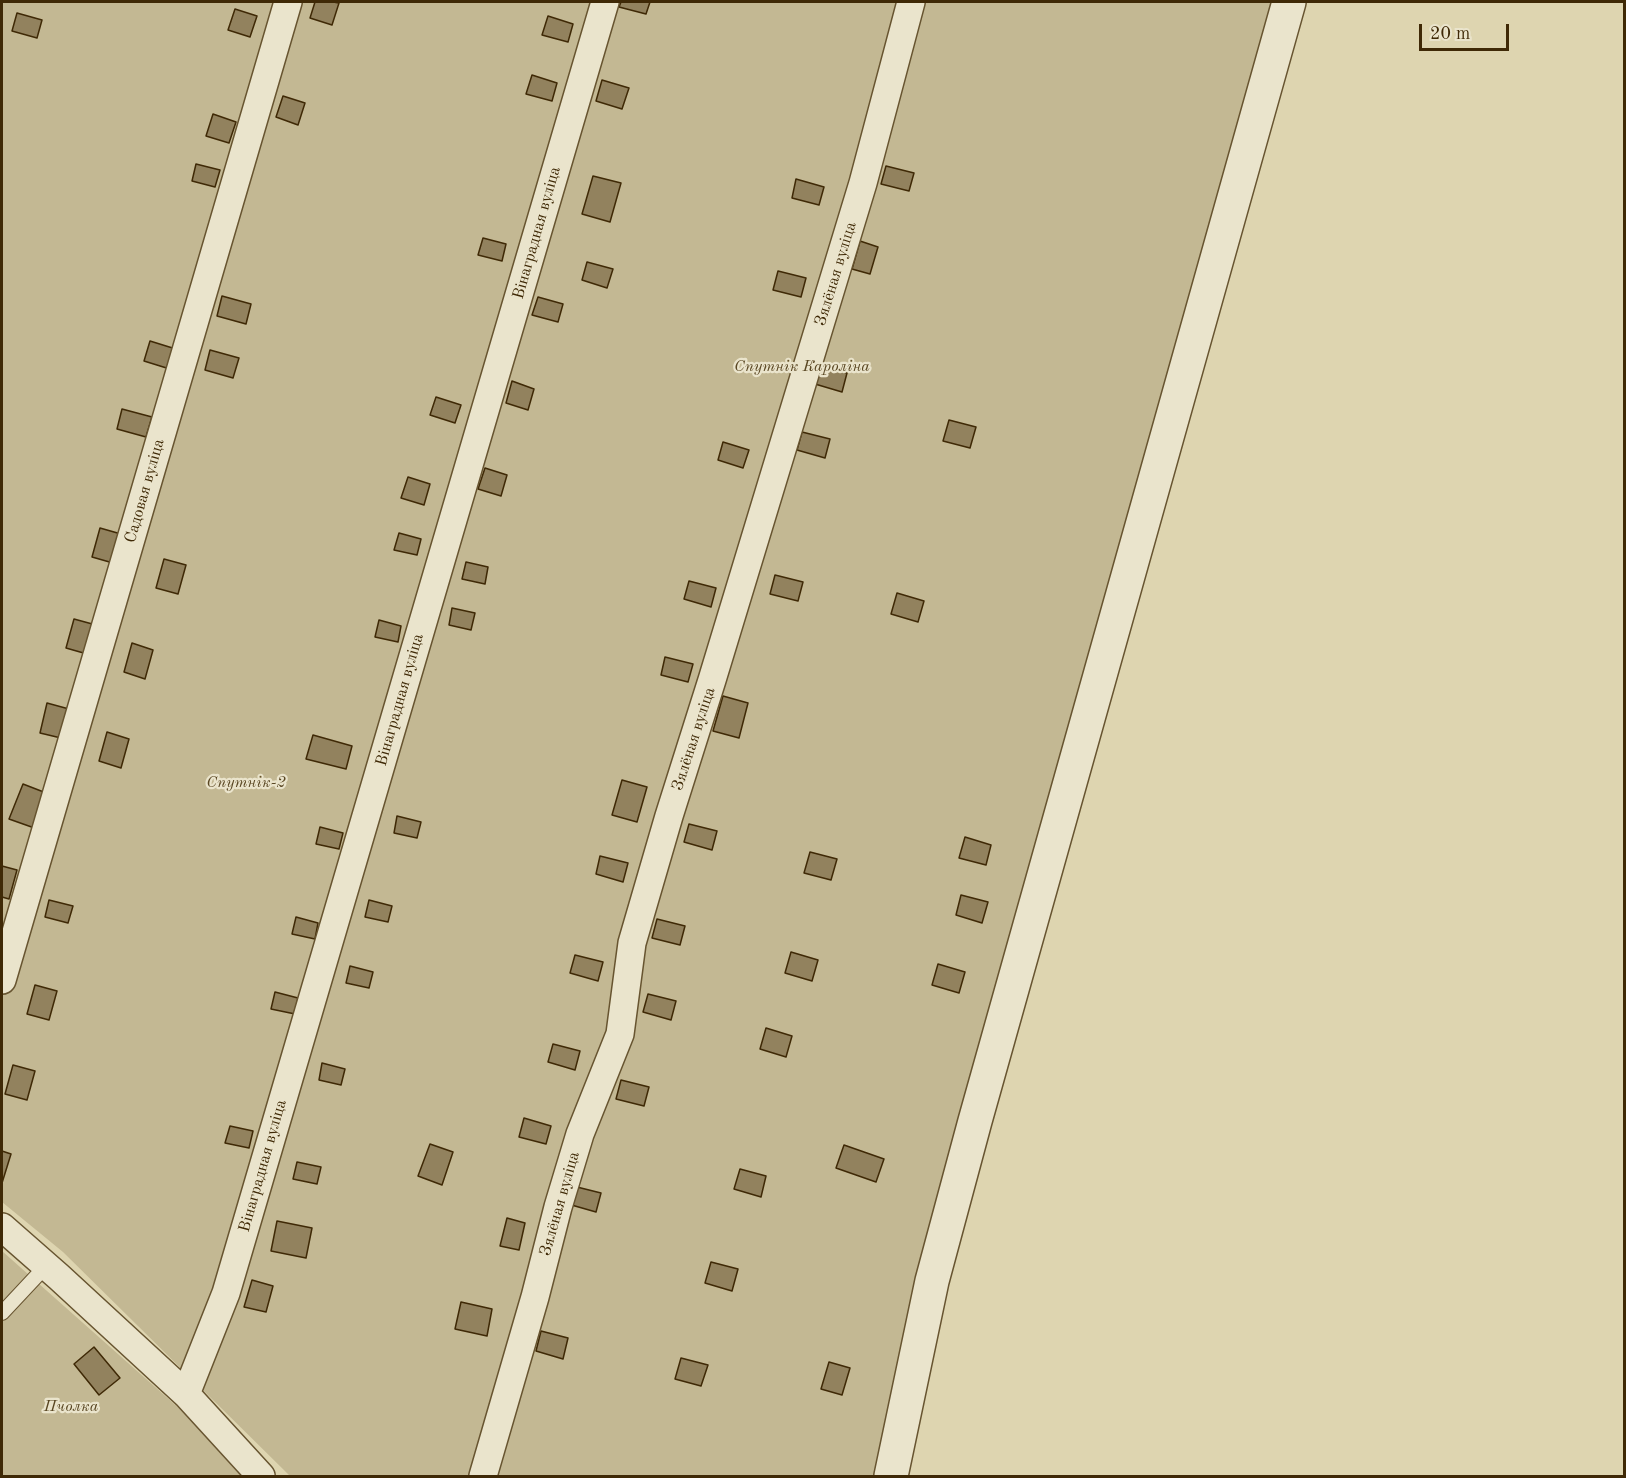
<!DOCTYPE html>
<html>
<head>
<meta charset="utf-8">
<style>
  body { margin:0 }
  #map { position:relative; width:1626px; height:1478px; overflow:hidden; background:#ded5b0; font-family:"Old Standard TT",serif }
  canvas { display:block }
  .frame { position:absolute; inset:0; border:3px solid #3f2906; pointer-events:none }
  .scale { position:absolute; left:1419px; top:24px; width:90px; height:27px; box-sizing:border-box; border:3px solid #3f2906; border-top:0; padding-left:8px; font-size:18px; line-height:21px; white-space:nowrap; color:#3f2906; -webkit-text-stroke:4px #eae4cc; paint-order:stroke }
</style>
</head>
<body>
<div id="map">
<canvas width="1626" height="1478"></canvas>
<div class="frame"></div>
<div class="scale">20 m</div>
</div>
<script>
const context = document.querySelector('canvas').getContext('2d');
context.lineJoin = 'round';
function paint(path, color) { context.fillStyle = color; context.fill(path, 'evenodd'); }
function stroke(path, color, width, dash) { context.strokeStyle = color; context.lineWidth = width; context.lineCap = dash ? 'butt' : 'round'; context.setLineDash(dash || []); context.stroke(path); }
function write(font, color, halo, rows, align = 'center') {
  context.font = font + ' "Old Standard TT",serif'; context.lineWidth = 4.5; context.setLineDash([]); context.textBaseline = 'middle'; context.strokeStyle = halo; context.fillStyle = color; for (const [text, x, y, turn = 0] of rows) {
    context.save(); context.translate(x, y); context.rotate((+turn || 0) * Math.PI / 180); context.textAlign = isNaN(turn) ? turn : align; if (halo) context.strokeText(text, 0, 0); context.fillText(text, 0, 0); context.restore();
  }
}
paint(new Path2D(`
  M2 2H1274L891 1476H290L63 1252 2 1202Z
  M2 1251 181 1410 241 1476H2Z`), '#c3b893');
const building = new Path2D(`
  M315 2H333L339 3 332 25 310 18Z
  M621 2H650L646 14 619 7Z
  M235 9 257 16 250 37 228 30Z
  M17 13 42 20 37 38 12 31Z
  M548 16 573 24 568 42 542 35Z
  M532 75 557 83 552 101 526 94Z
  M602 80 629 88 622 109 596 101Z
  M283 96 305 103 298 125 276 117Z
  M213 114 236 122 229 143 206 136Z
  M196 164 220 170 215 187 192 181Z
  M886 166 914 173 909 191 881 184Z
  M593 176 621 183 610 222 582 214Z
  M796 179 824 187 819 205 792 198Z
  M483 238 506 244 502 261 478 255Z
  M860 241 878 247 870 274 852 269Z
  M587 262 613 269 607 288 582 280Z
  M778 271 806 278 801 297 773 290Z
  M222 296 251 304 246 324 217 316Z
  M538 297 563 304 558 322 532 315Z
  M150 341 179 350 173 370 144 361Z
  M210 350 239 358 233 378 205 370Z
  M820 366 847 373 842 392 815 384Z
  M512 381 534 389 528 410 506 403Z
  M436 397 461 405 455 423 430 415Z
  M122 409 152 417 146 437 117 429Z
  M949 420 976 427 970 448 943 441Z
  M802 432 830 439 825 458 797 450Z
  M723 442 749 450 743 468 718 460Z
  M485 468 507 475 501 496 478 489Z
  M408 477 430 484 424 505 401 498Z
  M100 528 121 534 113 563 92 557Z
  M399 533 421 539 417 555 394 550Z
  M164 559 186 565 178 594 156 588Z
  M466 562 488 567 485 584 462 579Z
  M775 575 803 582 798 601 770 594Z
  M689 581 716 588 711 607 684 599Z
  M897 593 924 601 918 622 891 614Z
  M452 608 475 613 471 630 449 625Z
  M74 619 96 625 87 654 66 648Z
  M379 620 401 626 398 642 375 637Z
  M132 643 153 650 145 679 124 672Z
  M665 657 693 664 688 682 661 675Z
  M723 696 748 703 739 738 713 731Z
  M47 703 69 709 61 738 40 733Z
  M107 732 129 739 121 768 99 761Z
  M313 735 352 746 346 769 306 759Z
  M622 780 647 787 637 822 612 815Z
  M23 784 54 796 40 830 9 819Z
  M397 816 421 822 417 838 394 833Z
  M689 824 717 831 712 850 684 842Z
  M320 827 343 833 339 849 316 844Z
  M965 837 991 845 986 865 959 858Z
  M810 852 837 859 831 880 804 873Z
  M600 856 628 863 623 882 596 874Z
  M2 866 17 870 9 899 2 897Z
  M961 895 988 902 982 923 956 915Z
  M49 900 73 906 68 923 45 917Z
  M369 900 392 906 388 922 365 917Z
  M296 917 318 923 315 939 292 934Z
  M657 919 685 926 680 945 652 938Z
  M791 952 818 960 812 981 785 973Z
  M575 955 603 962 598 981 570 973Z
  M938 964 965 972 959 993 932 985Z
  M350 966 373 972 369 988 346 983Z
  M35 985 57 991 49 1020 27 1014Z
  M275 992 298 998 295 1014 271 1009Z
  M648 994 676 1001 671 1020 643 1012Z
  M766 1028 792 1036 786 1057 760 1049Z
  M553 1044 580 1051 575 1070 548 1062Z
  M322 1063 345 1069 341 1085 319 1080Z
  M13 1065 35 1071 27 1100 5 1094Z
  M621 1080 649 1087 644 1106 616 1099Z
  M524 1118 551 1126 546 1144 519 1137Z
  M230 1126 253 1131 249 1148 225 1143Z
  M430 1144 453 1152 442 1185 418 1176Z
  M844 1145 884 1159 876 1182 836 1168Z
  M2 1151 11 1154 2 1183Z
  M297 1162 321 1167 317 1184 293 1179Z
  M740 1169 766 1176 761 1197 734 1189Z
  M573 1186 601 1193 596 1212 568 1204Z
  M507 1218 525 1223 519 1250 500 1246Z
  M277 1221 312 1228 306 1258 271 1251Z
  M711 1262 738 1269 732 1291 705 1283Z
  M252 1280 273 1286 266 1312 244 1307Z
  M461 1302 492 1309 487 1336 455 1329Z
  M541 1331 568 1338 563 1359 536 1351Z
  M94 1347 120 1378 99 1395 74 1364Z
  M681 1358 708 1365 701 1386 675 1379Z
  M829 1362 850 1368 842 1395 821 1389Z`);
paint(building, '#92825e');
stroke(building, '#3f2906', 1.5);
const service = new Path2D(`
  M2 1313 46 1266`);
const minor = new Path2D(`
  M2 980 288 2
  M2 1227 59 1277 186 1394 261 1476
  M186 1394 226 1293 605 2
  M483 1476 535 1297 558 1207 580 1134 620 1034 632 943 669 816 712 680 863 183 911 2`);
const tertiary = new Path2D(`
  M891 1476 932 1281 975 1121 1289 2`);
stroke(service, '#675430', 16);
stroke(minor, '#675430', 30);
stroke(tertiary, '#675430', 36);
stroke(service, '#eae4cc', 14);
stroke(minor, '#eae4cc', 27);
stroke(tertiary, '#eae4cc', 33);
write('16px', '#3f2906', '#eae4cc', [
  ["Вінаградная вуліца",537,233,-74],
  ["Зялёная вуліца",836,274,-73],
  ["Садовая вуліца",145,491,-74],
  ["Вінаградная вуліца",400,700,-74],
  ["Зялёная вуліца",694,739,-72],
  ["Вінаградная вуліца",263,1166,-74],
  ["Зялёная вуліца",560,1204,-74]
]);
write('italic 16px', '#594622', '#eae4cc', [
  ["Спутнік Кароліна",802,367],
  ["Спутнік-2",246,783],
  ["Пчолка",71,1407]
]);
</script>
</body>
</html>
